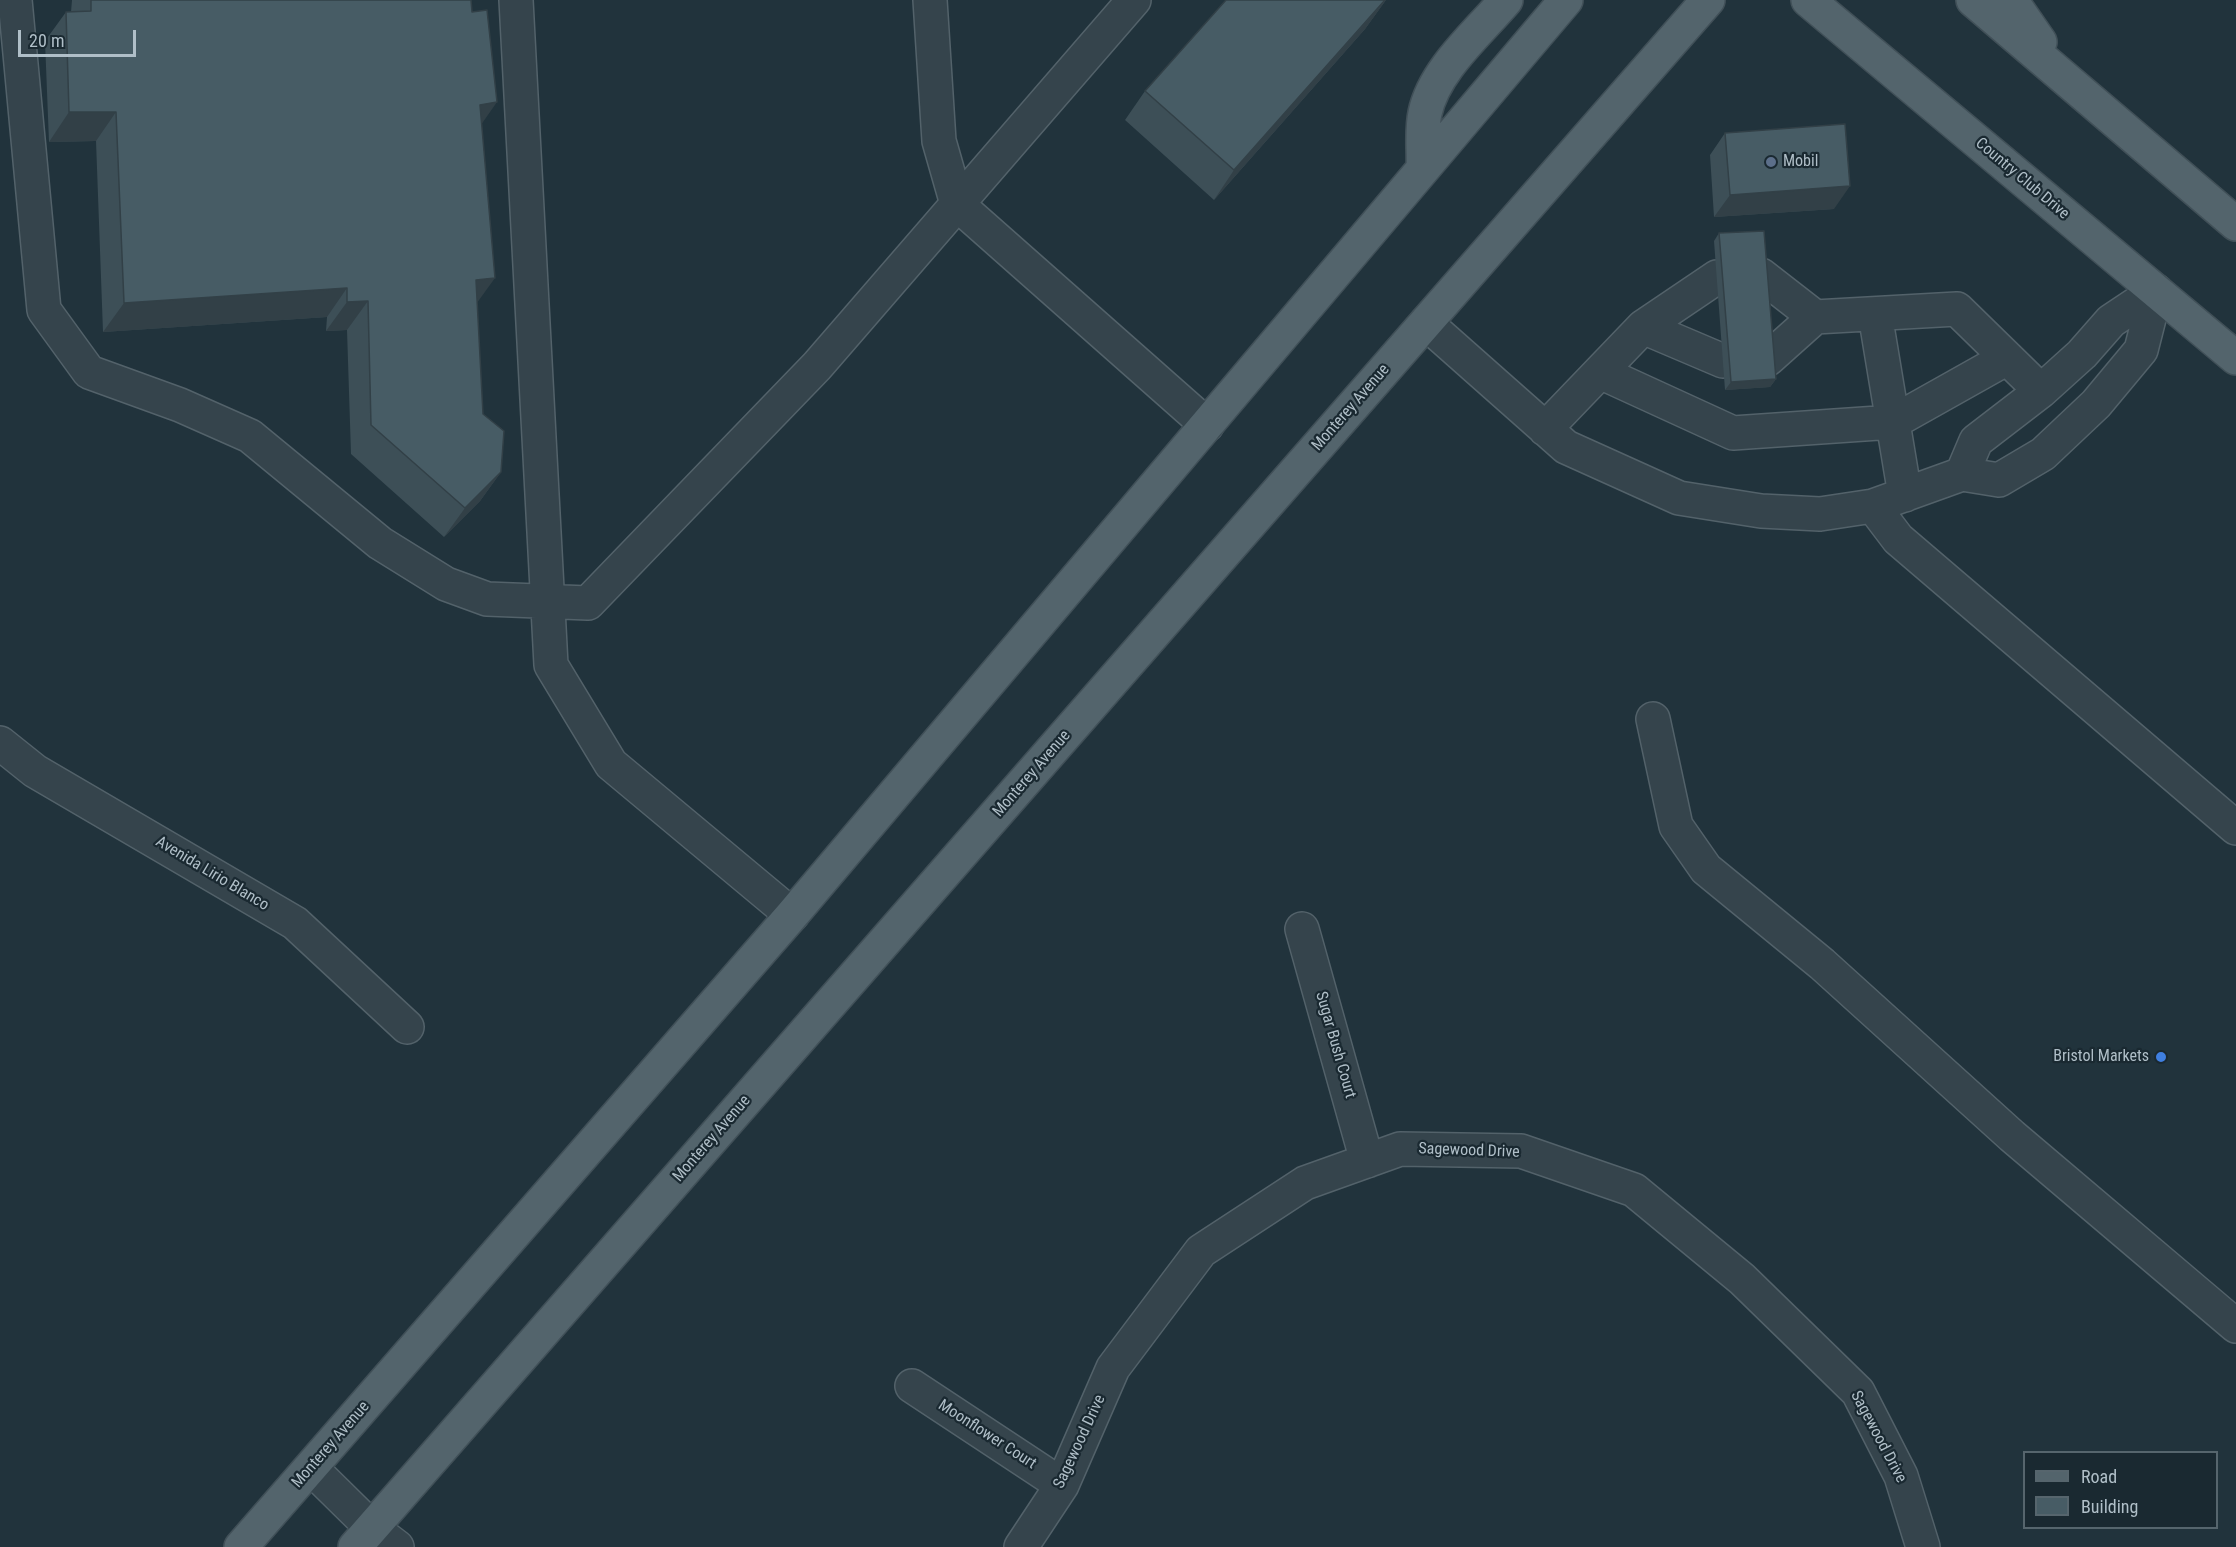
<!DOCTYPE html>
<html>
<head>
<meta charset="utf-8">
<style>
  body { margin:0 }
  #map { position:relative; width:2236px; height:1547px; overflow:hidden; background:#21333c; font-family:"Roboto Condensed",sans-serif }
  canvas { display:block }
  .legend { position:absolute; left:2023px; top:1451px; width:195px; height:78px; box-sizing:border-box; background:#1a2931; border:2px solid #56656d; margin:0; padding:8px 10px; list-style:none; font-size:18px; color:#b0bfc8 }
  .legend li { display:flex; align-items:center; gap:12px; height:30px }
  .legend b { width:30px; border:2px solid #56656d }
  .scale { position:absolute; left:18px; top:30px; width:118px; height:27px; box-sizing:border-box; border:3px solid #b0bfc8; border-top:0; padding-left:8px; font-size:18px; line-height:21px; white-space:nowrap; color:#b0bfc8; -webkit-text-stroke:4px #1a2931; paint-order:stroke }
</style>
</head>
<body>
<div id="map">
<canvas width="2236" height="1547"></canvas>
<ul class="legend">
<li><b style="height:8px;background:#53646c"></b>Road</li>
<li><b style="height:16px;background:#475c65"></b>Building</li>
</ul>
<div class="scale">20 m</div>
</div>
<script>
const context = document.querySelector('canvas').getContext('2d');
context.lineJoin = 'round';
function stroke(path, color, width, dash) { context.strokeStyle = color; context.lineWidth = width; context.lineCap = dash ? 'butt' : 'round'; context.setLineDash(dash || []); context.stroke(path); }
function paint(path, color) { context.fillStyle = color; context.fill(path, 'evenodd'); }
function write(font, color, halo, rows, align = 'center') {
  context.font = font + ' "Roboto Condensed",sans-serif'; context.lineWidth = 4.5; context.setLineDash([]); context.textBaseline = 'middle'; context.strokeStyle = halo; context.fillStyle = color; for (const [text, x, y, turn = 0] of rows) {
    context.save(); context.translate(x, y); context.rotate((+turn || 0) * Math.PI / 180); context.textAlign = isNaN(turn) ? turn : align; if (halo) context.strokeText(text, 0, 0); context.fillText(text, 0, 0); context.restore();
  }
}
const minor = new Path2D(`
  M15 0 44 310 89 372 180 405 250 436 380 543 446 584 487 599 588 603 817 366 1134 0
  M516 0 551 665 611 764 792 915
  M930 0 939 141 957 204 1207 425
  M1761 275 1815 317
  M1875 314 1905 495
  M1426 323 1566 447 1679 498 1761 511 1820 514 1873 506 1962 474 1999 480 2043 454 2096 404 2141 350 2156 291
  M1643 327 1717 277
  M1768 359 1815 317 1957 309 2041 391
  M1600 372 1733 433 1893 422 2007 358
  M1545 429 1643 327 1723 361
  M1962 474 1976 441 2041 391 2082 354 2111 321 2156 291
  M1873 506 1898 539 2236 828
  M1653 719 1676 826 1706 869 1822 964 2012 1136 2236 1326
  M0 743 35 771 295 923 407 1027
  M1302 929 1367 1161
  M912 1386 1062 1485
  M311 1468 372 1528 397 1547
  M1021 1547 1062 1485 1113 1368 1201 1251 1305 1183 1400 1149 1521 1151 1634 1190 1742 1279 1858 1392 1901 1476 1923 1547`);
const major = new Path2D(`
  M1808 0 2236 358
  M1973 0 2236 224
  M2011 0 2040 42
  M1423 169C1424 151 1421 131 1425 113 1434 70 1478 33 1506 0
  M241 1547 792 915 1566 0
  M355 1547 1708 0`);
stroke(minor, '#53626a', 36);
stroke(major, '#415058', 36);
stroke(minor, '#35444c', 33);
stroke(major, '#53646c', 33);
paint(new Path2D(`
  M72 0H471L482 124 477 303 483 414 501 472 480 501 444 537 351 454 347 330 326 331 327 317 103 332 96 141 49 142 45 41 66 12H71Z
  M1386 0 1365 29 1214 200 1125 120 1145 91Z
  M1725 133 1834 209 1714 217 1710 155Z
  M1719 233 1776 379 1770 387 1725 390 1714 241Z`), '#3d4f57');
paint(new Path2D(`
  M1386 0 1365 29 1214 200 1234 170Z
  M497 102 476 132 480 105Z
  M69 112H116L96 141 49 142Z
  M1850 186 1834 209 1714 217 1730 195Z
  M495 278 474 307 476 280Z
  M347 288 327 317 103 332 124 303Z
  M368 301 347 330 326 331 347 302Z
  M1776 379 1770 387 1725 390 1731 382Z
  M501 472 480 501 444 537 465 508Z`), '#324047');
const building = new Path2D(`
  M91 0H471L472 12 487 10 497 102 480 105 495 278 476 280 483 414 504 431 501 472 465 508 371 425 368 301 347 302V288L124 303 116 112H69L66 12 91 11Z
  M1226 0H1385L1234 170 1145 91Z
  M1845 124 1850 186 1730 195 1725 133Z
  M1764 231 1776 379 1731 382 1719 233Z`);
paint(building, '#475c65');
stroke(building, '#324047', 1.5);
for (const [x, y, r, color] of [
  [1771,162,6,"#5c6f8a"],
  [2161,1057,6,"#3f7fe0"]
]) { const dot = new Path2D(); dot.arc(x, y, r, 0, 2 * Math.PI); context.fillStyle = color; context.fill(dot); stroke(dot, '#1a2931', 2); }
write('16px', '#b0bfc8', '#1a2931', [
  ["Mobil",1783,162],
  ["Bristol Markets",2149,1057,"right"]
], 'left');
write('16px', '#b0bfc8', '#1a2931', [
  ["Country Club Drive",2022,179,40],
  ["Monterey Avenue",1351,408,-49],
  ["Monterey Avenue",1032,774,-49],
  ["Avenida Lirio Blanco",212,874,31],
  ["Sugar Bush Court",1335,1045,74],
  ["Monterey Avenue",712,1139,-49],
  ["Sagewood Drive",1469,1151,2],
  ["Moonflower Court",987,1435,33],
  ["Sagewood Drive",1878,1437,62],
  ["Sagewood Drive",1080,1442,-65],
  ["Monterey Avenue",331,1445,-49]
]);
</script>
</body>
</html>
